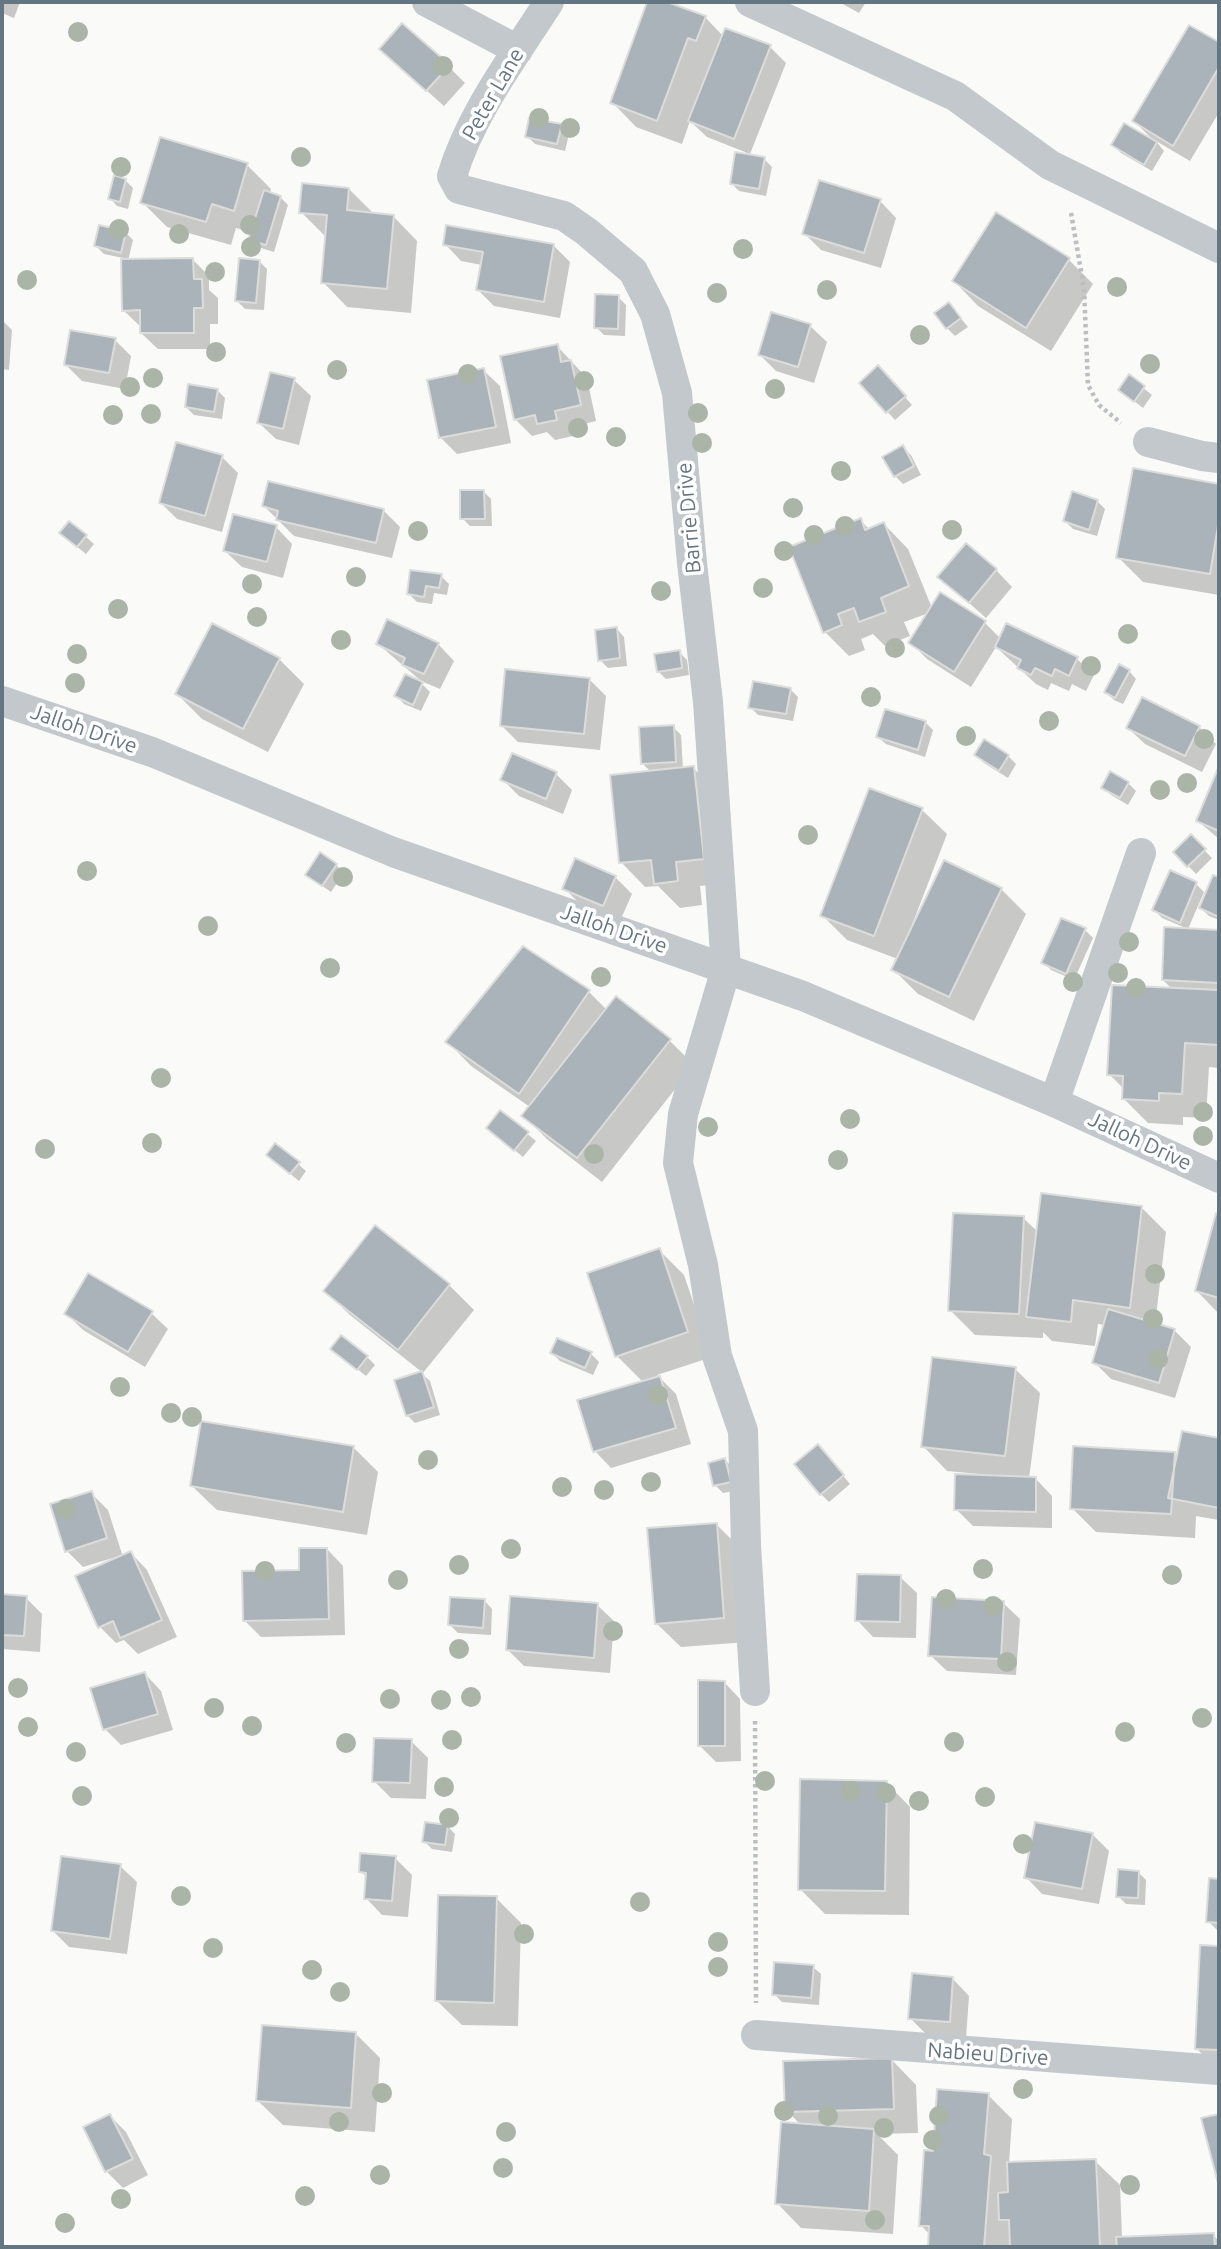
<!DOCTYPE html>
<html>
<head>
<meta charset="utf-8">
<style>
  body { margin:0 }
  #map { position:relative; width:1221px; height:2249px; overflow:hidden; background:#fafaf8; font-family:Ubuntu,sans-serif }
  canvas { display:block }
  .frame { position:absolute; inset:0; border:4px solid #657683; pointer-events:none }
</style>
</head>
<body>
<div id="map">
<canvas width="1221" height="2249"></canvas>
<div class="frame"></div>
</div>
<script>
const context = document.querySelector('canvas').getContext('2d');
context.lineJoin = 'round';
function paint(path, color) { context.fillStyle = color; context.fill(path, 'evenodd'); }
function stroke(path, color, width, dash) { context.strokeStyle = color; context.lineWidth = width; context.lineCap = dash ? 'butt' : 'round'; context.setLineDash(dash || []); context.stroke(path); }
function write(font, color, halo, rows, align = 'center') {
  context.font = font + ' Ubuntu,sans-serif'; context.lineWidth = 7; context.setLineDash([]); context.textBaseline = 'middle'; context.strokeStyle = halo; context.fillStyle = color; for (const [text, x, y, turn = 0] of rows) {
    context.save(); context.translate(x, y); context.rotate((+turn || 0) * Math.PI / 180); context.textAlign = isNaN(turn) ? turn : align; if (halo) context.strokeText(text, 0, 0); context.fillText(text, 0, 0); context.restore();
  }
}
paint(new Path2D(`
  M2 2H20L14 18 2 13Z
  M649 2H662L705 17 724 37 770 47 786 63 750 154 707 137 690 121 682 144 636 127 612 102Z
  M839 2H866L859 13Z
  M1190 27 1219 44V116L1218 114 1190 161 1156 141 1164 151 1152 171 1121 153 1113 145 1152 139 1134 121Z
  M398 65 448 66 465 83 444 106Z
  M561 126 569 134 565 151 535 144 527 136Z
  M764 159 772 167 766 196 739 191 731 183Z
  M247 165 271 189 270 194 280 197 288 205 274 252 258 247 250 239 252 233 236 228 231 245 167 227 142 202Z
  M125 180 133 188 128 209 117 206 110 198Z
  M349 189 374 214 393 216 417 241 411 313 347 307 323 282 326 237 301 212Z
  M880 201 896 218 881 268 821 250 804 233Z
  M125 232 133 240 128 261 193 260 209 276V290L218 298V324H210V349H158L141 333V327L123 310V258L104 254 96 246Z
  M445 244 553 245 570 262 560 318 494 306 478 290 482 265 461 261Z
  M1069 260 1093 284 1051 351 978 306 954 281Z
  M259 261 267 269 264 310 245 309 237 301Z
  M618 297 626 305 625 336 604 335 596 327Z
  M949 304 968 327 955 336 947 328Z
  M772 314 810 326 827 342 814 383 776 371 760 355Z
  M2 320 12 330 9 370 2 369Z
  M115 340 131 356 125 389 82 381 66 365Z
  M557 346 587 378 596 421 571 427 573 436 555 440 547 432 532 436 515 419Z
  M483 370 500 386 511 443 457 454 441 438Z
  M886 376 912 405 895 420 861 383Z
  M1129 377 1152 395 1143 408 1120 390Z
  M294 380 311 396 299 445 276 439 259 423Z
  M217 390 225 398 222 419 194 415 186 407Z
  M903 448 911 455 921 475 903 484 895 476Z
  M222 457 238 473 222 532 177 519 161 503Z
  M1134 470 1219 485V595L1143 582 1118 557Z
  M483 491 491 499 492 526H470L462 518Z
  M1097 501 1105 509 1097 536 1073 529 1065 521Z
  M264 506 383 510 400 527 392 558 294 536Z
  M860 520 870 530 884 524 908 549 932 608 941 595 985 623 1001 639 1077 659 1094 675 1086 691 1072 684 1069 691 1051 683 1048 690 1036 684 996 647 971 687 927 659 910 642 929 613 904 622 910 636 885 646 873 634 861 639 865 650 849 656 825 632Z
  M70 523 94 544 86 554 70 541Z
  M276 527 292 544 283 578 242 567 225 551Z
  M996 570 1012 587 986 618 940 577Z
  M441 576 449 584 447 595 434 593 432 604 417 602 409 594Z
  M617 629 624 637 627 666 608 668 600 660Z
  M378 644H438L454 661 440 689 421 681Z
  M679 652 687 660 689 675 666 679 658 671Z
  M279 659 304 684 268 752 202 719 177 694Z
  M1129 671 1136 679 1123 704 1114 700 1106 692Z
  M589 679 606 696 600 750 518 742 501 725Z
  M422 684 430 692 421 711 404 704 397 696Z
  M790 689 798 697 793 721 758 715 750 707Z
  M925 722 933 730 925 757 886 744 878 737Z
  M673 727 681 735 683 769 693 768 718 792 728 883 700 886 702 905 680 908 658 886 645 887 621 862 651 772 642 763Z
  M1199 727 1216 744 1202 772 1145 744 1128 728Z
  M976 755 1008 756 1016 764 1008 778 984 763Z
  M1219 771V839L1198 821Z
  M556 774 572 790 563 814 519 796 503 780Z
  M1128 783 1136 791 1128 805 1111 795 1103 787Z
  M870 790 922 810 947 834 912 925 914 926 1001 889 1026 914 974 1021 918 994 893 969 898 959 847 940 822 915Z
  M1191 837 1212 858 1196 874 1175 852Z
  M336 865 344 873 331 892 307 875Z
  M615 877 632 894 620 921 581 905 564 888Z
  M1214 877 1219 879V920L1209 916 1201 908Z
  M1196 884 1204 892 1188 929 1162 918 1154 910Z
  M1166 929 1219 932V1068L1209 1067 1206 1118 1183 1117V1125L1148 1123 1123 1098 1124 1089 1109 1074 1173 990 1163 980Z
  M1085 930 1093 938 1074 980 1051 970 1043 962Z
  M523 949 589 992 607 1010 616 999 670 1041 694 1065 602 1182 548 1140 524 1116 530 1107 471 1066 447 1041Z
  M501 1112 536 1141 523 1157 496 1135Z
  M276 1162 298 1164 306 1171 299 1181Z
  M1142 1208 1166 1232 1155 1325 1174 1330 1191 1347 1175 1398 1111 1379 1094 1362 1105 1325 1098 1324 1095 1346 1052 1341 1043 1332V1338L975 1335 950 1310 1023 1218 1038 1232Z
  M1217 1215 1219 1216V1314L1197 1291Z
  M376 1227 449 1285 474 1310 422 1374 430 1381 440 1415 415 1423 407 1415 397 1381 423 1373 350 1315 325 1291Z
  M659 1250 684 1275 712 1357 657 1375 676 1394 691 1444 611 1468 595 1451 643 1382 617 1356Z
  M66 1313H151L168 1329 145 1367 83 1330Z
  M552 1353 591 1354 599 1362 593 1375 560 1361Z
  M341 1356 367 1357 375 1365 366 1376Z
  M1015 1369 1040 1393 1029 1479H1036L1052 1496V1528L973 1526 956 1509 979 1474 947 1471 923 1446Z
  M1183 1433 1219 1440V1520L1196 1516 1195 1538 1096 1532 1072 1508 1174 1453 1178 1458Z
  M353 1447 378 1472 367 1535 217 1510 192 1486Z
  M825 1454 850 1484 829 1502 821 1494Z
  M725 1460 733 1468 738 1490 723 1493 715 1485Z
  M91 1493 108 1510 123 1557 131 1553 147 1570 177 1637 138 1654 124 1640 116 1643 100 1627 116 1557 83 1567 67 1551Z
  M716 1524 741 1549 748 1642 681 1647 656 1623Z
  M327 1549 343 1566 345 1635 261 1637 244 1620Z
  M900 1577 917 1593 916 1638 873 1637 857 1620Z
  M2 1596 26 1598 42 1614 40 1652 2 1649Z
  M485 1601 492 1609 491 1635 458 1633 450 1625Z
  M1003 1603 1020 1619 1016 1675 947 1671 930 1655Z
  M597 1605 614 1621 610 1673 524 1666 508 1650Z
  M145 1674 161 1691 173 1730 121 1745 105 1729Z
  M724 1682 740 1699 741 1761 716 1762 699 1745Z
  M411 1741 428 1758 426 1799 391 1798 374 1781Z
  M886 1782 910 1807 909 1915 825 1914 800 1889Z
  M447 1826 455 1834 452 1852 432 1849 424 1841Z
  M1092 1834 1109 1851 1099 1904 1042 1894 1026 1877Z
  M395 1858 412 1875 408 1917 382 1915 366 1898 368 1878 361 1872Z
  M120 1866 137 1882 127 1954 69 1947 53 1931Z
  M1138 1872 1146 1880 1145 1905 1126 1904 1118 1896Z
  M1211 1880 1219 1881V1932L1208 1921Z
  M496 1898 521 1923 518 2026 462 2025 437 2001Z
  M1201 1947 1219 1948V2071L1197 2049Z
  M813 1967 821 1974 819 2005 782 2002 774 1994Z
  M953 1979 969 1996 966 2038 927 2035 910 2018Z
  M356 2034 380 2058 375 2132 283 2125 258 2101Z
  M892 2060 916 2085 918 2133 877 2134 898 2155 893 2234 801 2228 777 2203 801 2125 787 2111Z
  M988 2095 1012 2119 1009 2164 1095 2161 1120 2185 1122 2238 1213 2235 1219 2241V2247H930V2235L921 2225 934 2153Z
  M110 2116 126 2132 148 2175 123 2188 106 2171Z`), '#0003');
const building = new Path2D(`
  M647 2H667L706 16 696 41 688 38 657 121 610 103Z
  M402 23 450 65 426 91 379 49Z
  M1189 25 1219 42V67L1173 146 1132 121Z
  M725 28 771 45 734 139 688 121Z
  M529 118 562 124 557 144 525 137Z
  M1124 123 1157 142 1144 165 1111 145Z
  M160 137 248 163 234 211 212 204 206 222 140 203Z
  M735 152 765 157 759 189 730 184Z
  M114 175 126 179 120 202 108 199Z
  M819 180 881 199 864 253 802 234Z
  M302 183 349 188 347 210 394 215 387 289 321 283 327 215 299 213Z
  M264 190 281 196 266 245 248 240Z
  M996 212 1070 258 1026 328 952 281Z
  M99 225 126 231 121 253 94 246Z
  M446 225 554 244 544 302 476 290 483 252 443 245Z
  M193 258 194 279H202L203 308H194V333H140V310L122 311 121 259Z
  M239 258 260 260 256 303 235 301Z
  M595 294 619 295 618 329 594 328Z
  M949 302 961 318 946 329 934 313Z
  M771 312 811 324 798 367 758 355Z
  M70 330 116 338 109 373 64 365Z
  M558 344 561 362 571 360 581 405 555 411 557 420 537 424 535 415 514 420 500 356Z
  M878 365 906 396 886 413 859 383Z
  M484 368 496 427 439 438 427 380Z
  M270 372 295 378 283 429 257 423Z
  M1129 374 1145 386 1134 402 1118 390Z
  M188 384 218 389 214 412 185 407Z
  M176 442 223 455 205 516 159 503Z
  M903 445 914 466 894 477 882 457Z
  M1133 468 1219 484V520L1210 574 1116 558Z
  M268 481 384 509 376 543 276 520 278 511 262 506Z
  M460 490H484L485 519H460Z
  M1072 491 1098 500 1089 530 1063 521Z
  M233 514 277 525 267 562 223 551Z
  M861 518 865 530 884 522 909 586 881 598 886 612 859 622 854 608 838 614 842 625 823 633 789 547Z
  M69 521 87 535 77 547 59 533Z
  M966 543 997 569 969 603 937 577Z
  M410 570 442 574 439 588 426 586 424 597 407 594Z
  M940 592 986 621 954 672 908 643Z
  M387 619 439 643 424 674 402 665 405 658 376 644Z
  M212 623 280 658 243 729 175 694Z
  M1006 623 1078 657 1069 676 1055 669 1052 676 1035 668 1031 675 1017 668 1021 660 995 647Z
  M617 627 620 658 598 661 595 630Z
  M680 650 682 668 657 672 654 654Z
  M1119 664 1130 670 1115 698 1104 692Z
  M505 669 590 678 584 734 500 726Z
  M405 674 423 682 413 705 394 696Z
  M753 681 791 688 786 714 748 708Z
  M1142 697 1200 726 1185 756 1126 728Z
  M885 709 926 721 918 750 876 737Z
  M674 725 676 762 641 764 639 727Z
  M984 739 1009 755 999 771 974 755Z
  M512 753 557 772 546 799 500 780Z
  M694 766 704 859 676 862 678 881 654 884 651 860 619 863 610 775Z
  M1219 766V831L1196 821Z
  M1110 771 1129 782 1120 798 1101 788Z
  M869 788 923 808 874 936 820 916Z
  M1191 834 1206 849 1187 867 1173 852Z
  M320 852 337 864 322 886 305 875Z
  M575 858 616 876 603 906 562 889Z
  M944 860 1002 888 949 997 891 970Z
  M1170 870 1197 882 1180 923 1152 910Z
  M1213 875 1219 877V917L1199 908Z
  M1061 918 1086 928 1066 974 1041 963Z
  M1164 927 1219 930V983L1162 980Z
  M523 946 590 990 519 1094 445 1042Z
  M1112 985 1219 990V1045L1185 1043 1182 1094 1159 1093V1101L1122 1099 1123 1076 1107 1075Z
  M616 996 671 1039 577 1158 521 1116Z
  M500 1110 529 1132 514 1151 486 1128Z
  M275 1143 300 1162 290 1174 266 1155Z
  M1041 1193 1142 1206 1130 1308 1073 1300 1071 1322 1026 1317Z
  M953 1213 1024 1216 1019 1314 948 1311Z
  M1216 1213 1219 1214V1298L1195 1291Z
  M375 1225 450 1284 398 1350 323 1291Z
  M660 1248 688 1332 615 1357 587 1273Z
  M88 1273 153 1311 128 1352 64 1314Z
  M1108 1309 1175 1329 1159 1383 1092 1363Z
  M341 1335 368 1356 357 1370 330 1349Z
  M557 1338 592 1352 585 1368 550 1353Z
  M932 1357 1016 1367 1005 1456 921 1447Z
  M422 1371 434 1407 406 1416 394 1380Z
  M660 1376 676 1428 593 1452 577 1400Z
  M201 1421 354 1446 343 1512 190 1486Z
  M1182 1431 1219 1438V1508L1168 1498Z
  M818 1444 844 1475 820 1495 794 1464Z
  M1073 1446 1175 1452 1171 1514 1070 1509Z
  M725 1458 731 1482 713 1486 708 1463Z
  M955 1474 1036 1477V1512L954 1510Z
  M92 1491 107 1538 65 1552 50 1504Z
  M717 1523 724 1618 655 1624 647 1528Z
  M299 1548H327L329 1619 243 1621 242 1571 299 1570Z
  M131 1551 162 1620 120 1638 113 1621 98 1628 75 1576Z
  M857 1574 901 1575 900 1622 855 1621Z
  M2 1594 27 1596 24 1636 2 1635Z
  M510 1596 598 1603 594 1658 506 1650Z
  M450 1597 485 1599 483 1628 448 1625Z
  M932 1597 1004 1601 1001 1659 928 1656Z
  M145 1672 158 1714 103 1730 90 1688Z
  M698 1680 725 1681V1746H698Z
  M374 1738 412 1739 410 1783 372 1782Z
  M800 1779 887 1781 885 1891 798 1890Z
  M425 1822 448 1825 445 1845 422 1842Z
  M1035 1822 1093 1833 1082 1889 1024 1878Z
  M360 1853 396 1856 392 1901 364 1899 366 1873 359 1872Z
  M61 1856 121 1864 110 1939 51 1931Z
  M1118 1869 1139 1871 1138 1898 1116 1897Z
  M1209 1878 1219 1879V1923L1206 1922Z
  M438 1895 497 1896 494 2003 435 2001Z
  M1200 1945 1219 1946V2050L1195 2049Z
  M774 1962 814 1965 811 1998 772 1995Z
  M912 1973 953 1977 950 2022 908 2019Z
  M262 2025 356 2032 351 2108 256 2101Z
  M892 2058 894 2109 785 2112 783 2061Z
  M937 2089 989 2093 984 2154 991 2156 984 2247H928L929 2226H919L924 2150 933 2151Z
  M110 2114 133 2159 105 2172 83 2127Z
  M1219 2114V2187L1201 2118Z
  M781 2122 874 2129 869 2211 775 2204Z
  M1096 2159 1100 2247H1010L1009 2220H999L998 2193 1008 2192 1007 2162Z
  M1214 2233 1215 2247H1117L1116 2237Z`);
paint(building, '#aab3b9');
stroke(building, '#dcdcda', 2);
stroke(new Path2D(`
  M1071 213 1084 288 1088 385 1099 405 1121 423
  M755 1721 756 2003`), '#bbbfc2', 4.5, [3.5, 3.5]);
stroke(new Path2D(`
  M427 2 518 50
  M549 2C514 57 471 113 452 176L459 189 564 216 587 232 633 271 655 314 677 393 692 563 708 702 726 969 683 1114 678 1163 703 1265 717 1356 743 1431 746 1545 755 1691
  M750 2 955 96 1050 165 1219 248
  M1148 442 1202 456 1219 458
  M2 701 152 752 393 852 803 996 1054 1102 1219 1178
  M1054 1102 1141 853
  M756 2035 1219 2070`), '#c3c8cc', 30);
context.fillStyle = '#aab4a7';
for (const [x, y] of [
  [78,32],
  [443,66],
  [539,118],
  [570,128],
  [301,157],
  [121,167],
  [250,225],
  [119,229],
  [179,234],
  [251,247],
  [743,249],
  [215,272],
  [27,280],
  [1117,287],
  [827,290],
  [717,293],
  [920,335],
  [216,352],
  [1150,364],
  [337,370],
  [468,374],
  [153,378],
  [584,381],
  [130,387],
  [775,389],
  [698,413],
  [151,414],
  [113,415],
  [578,428],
  [616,437],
  [702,443],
  [841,471],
  [793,508],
  [845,526],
  [952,530],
  [418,531],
  [814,535],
  [784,551],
  [356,577],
  [252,584],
  [763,588],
  [661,591],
  [118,609],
  [257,617],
  [1128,634],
  [341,640],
  [895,648],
  [77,654],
  [1091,666],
  [75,683],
  [871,697],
  [1049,721],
  [966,736],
  [1204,739],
  [1187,783],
  [1160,790],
  [808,835],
  [87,871],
  [343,877],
  [208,926],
  [1129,942],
  [330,968],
  [1118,973],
  [601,977],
  [1073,982],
  [1136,988],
  [161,1078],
  [1203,1112],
  [850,1119],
  [708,1127],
  [1203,1136],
  [152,1143],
  [45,1149],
  [594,1154],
  [838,1160],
  [1155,1274],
  [1153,1319],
  [1158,1359],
  [120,1387],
  [658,1395],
  [171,1413],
  [192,1417],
  [428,1460],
  [651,1482],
  [562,1487],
  [604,1490],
  [66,1509],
  [511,1549],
  [459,1565],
  [983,1569],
  [265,1571],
  [1172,1575],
  [398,1580],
  [946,1599],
  [993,1606],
  [613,1631],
  [459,1649],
  [1007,1662],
  [18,1688],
  [471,1697],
  [390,1699],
  [441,1700],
  [214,1708],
  [1202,1718],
  [252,1726],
  [28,1727],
  [1125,1732],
  [452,1740],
  [954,1742],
  [346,1743],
  [76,1752],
  [765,1781],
  [444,1787],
  [851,1791],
  [886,1793],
  [82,1796],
  [985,1797],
  [919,1801],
  [449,1818],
  [1023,1844],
  [181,1896],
  [640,1902],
  [524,1934],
  [718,1942],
  [213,1948],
  [718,1967],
  [312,1970],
  [340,1992],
  [1023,2089],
  [382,2093],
  [784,2111],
  [828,2116],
  [939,2116],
  [339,2122],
  [884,2128],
  [506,2132],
  [933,2140],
  [503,2168],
  [380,2175],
  [1130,2185],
  [305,2196],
  [121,2199],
  [875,2220],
  [65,2223]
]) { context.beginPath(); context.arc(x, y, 10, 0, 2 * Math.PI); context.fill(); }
write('21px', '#657683', '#fff', [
  ["Peter Lane",493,94,-60],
  ["Barrie Drive",689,518,-95],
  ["Jalloh Drive",84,729,19],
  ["Jalloh Drive",614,929,19],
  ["Jalloh Drive",1140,1141,25],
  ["Nabieu Drive",988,2054,4]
]);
</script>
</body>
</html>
